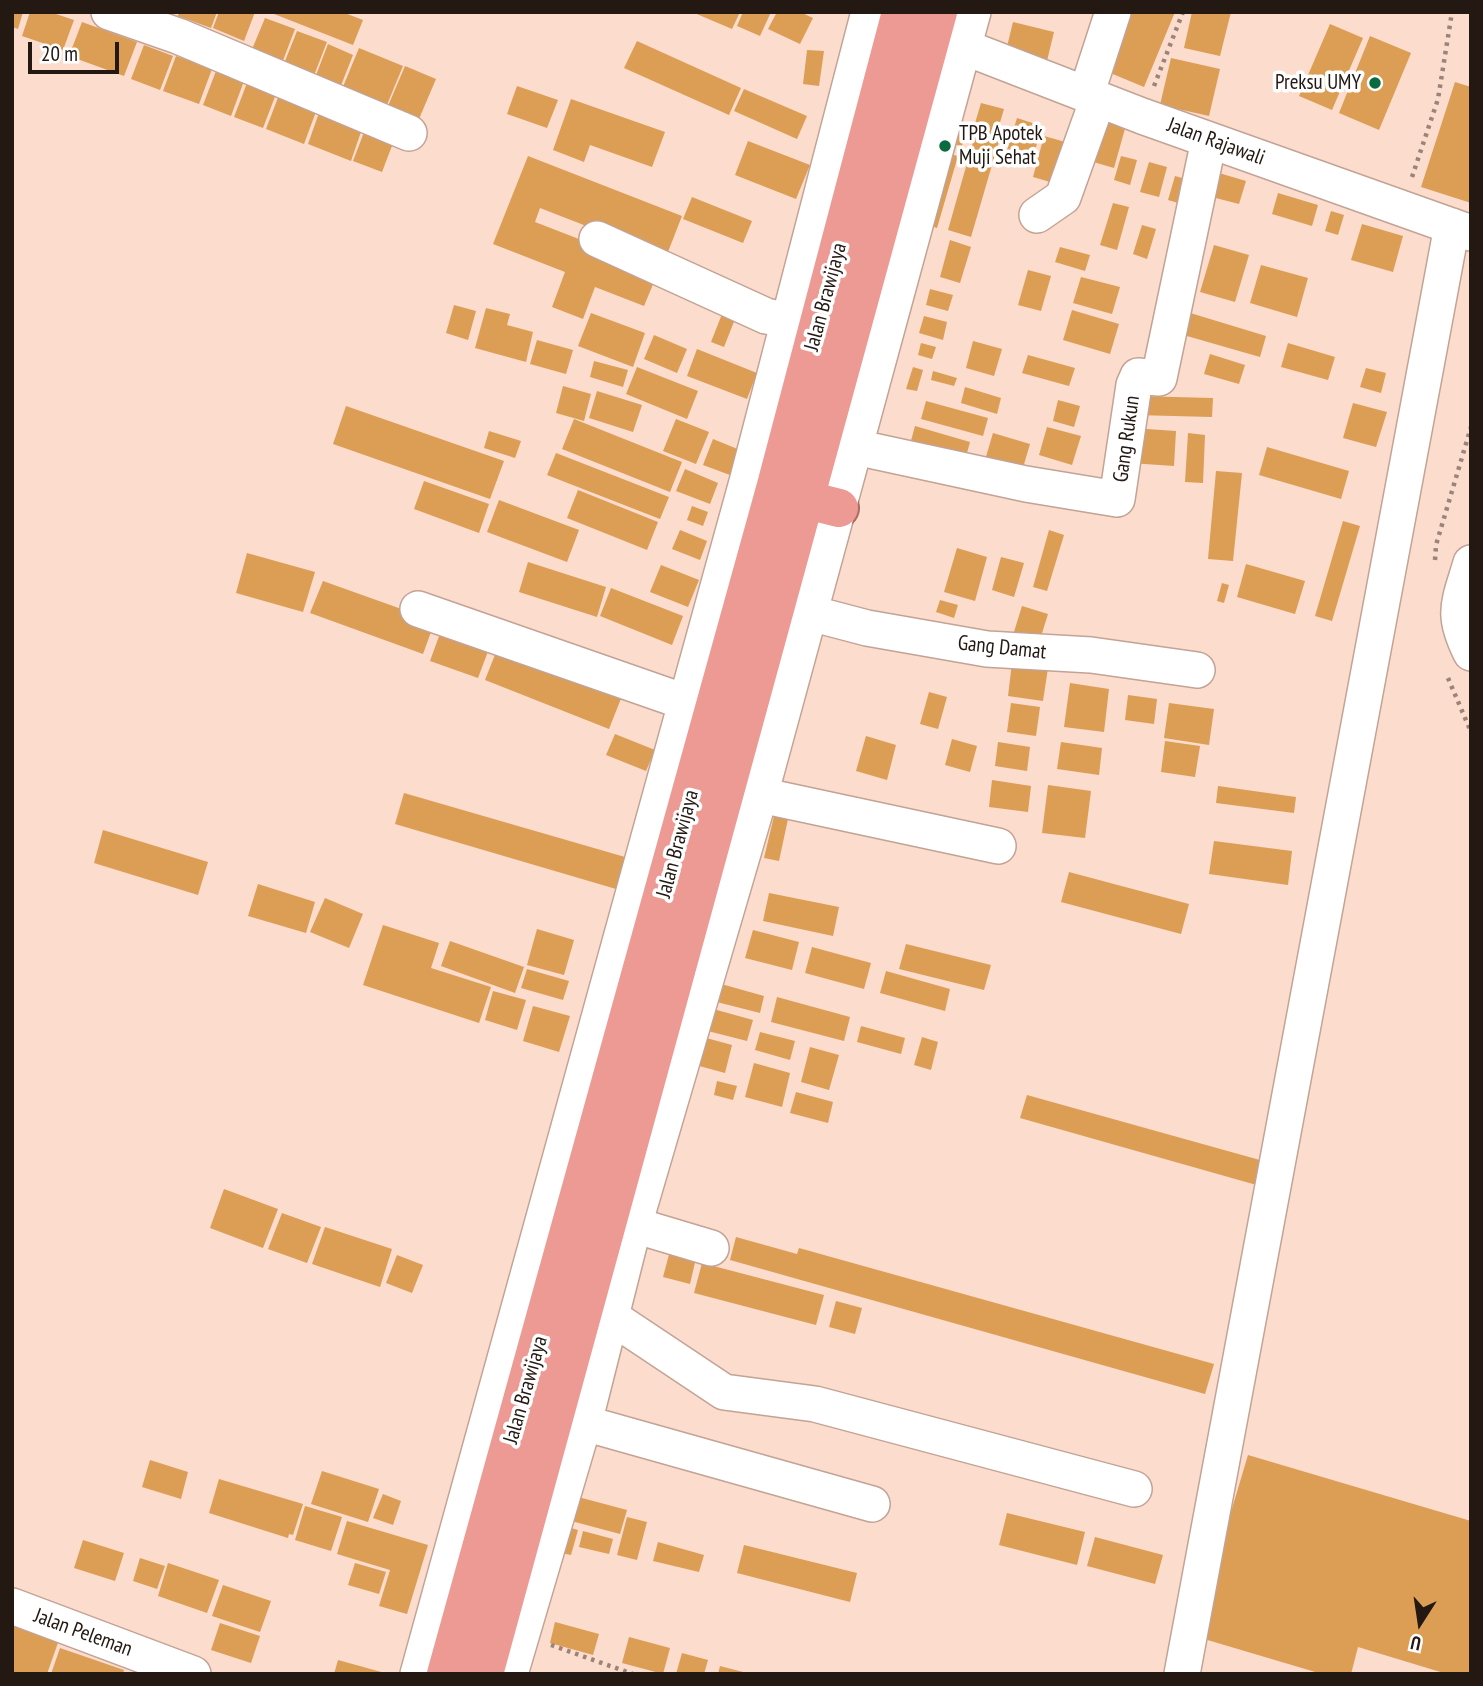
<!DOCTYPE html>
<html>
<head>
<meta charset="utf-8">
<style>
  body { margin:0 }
  #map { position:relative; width:1483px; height:1686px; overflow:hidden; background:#fcdccd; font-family:"PT Sans Narrow",sans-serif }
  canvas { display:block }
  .frame { position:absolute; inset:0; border:14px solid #231812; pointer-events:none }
  .north { position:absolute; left:1385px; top:1588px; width:70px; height:70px; -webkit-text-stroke:5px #fff; paint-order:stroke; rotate:192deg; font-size:19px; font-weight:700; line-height:28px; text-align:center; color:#231812 }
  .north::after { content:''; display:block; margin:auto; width:24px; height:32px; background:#231812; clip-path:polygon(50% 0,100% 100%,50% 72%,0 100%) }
  .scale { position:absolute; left:28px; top:42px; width:91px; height:32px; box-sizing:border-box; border:4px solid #231812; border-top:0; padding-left:9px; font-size:21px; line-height:24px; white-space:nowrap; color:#231812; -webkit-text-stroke:5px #fff; paint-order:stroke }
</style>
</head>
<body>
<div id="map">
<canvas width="1483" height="1686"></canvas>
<div class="frame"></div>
<div class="north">U</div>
<div class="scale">20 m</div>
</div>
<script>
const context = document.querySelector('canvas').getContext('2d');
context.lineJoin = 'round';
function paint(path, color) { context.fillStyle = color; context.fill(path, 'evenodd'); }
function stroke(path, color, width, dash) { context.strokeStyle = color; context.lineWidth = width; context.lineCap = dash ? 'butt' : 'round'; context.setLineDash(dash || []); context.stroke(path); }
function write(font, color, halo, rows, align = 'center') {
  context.font = font + ' "PT Sans Narrow",sans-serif'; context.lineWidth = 7; context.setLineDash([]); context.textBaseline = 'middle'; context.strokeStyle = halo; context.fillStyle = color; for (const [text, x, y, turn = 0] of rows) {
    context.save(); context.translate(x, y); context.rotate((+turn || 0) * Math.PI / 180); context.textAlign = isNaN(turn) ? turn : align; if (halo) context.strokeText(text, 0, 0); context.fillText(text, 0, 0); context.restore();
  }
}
paint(new Path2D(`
  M12 12H23L18 29 12 27Z
  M30 12H50L74 20 63 50 22 36Z
  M179 12H217L211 28 178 16Z
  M219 12H255L244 41 213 28Z
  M269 12H342L363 20 353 45Z
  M692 12H740L732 29Z
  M743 12H771L760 36 737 26Z
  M777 12H800L813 18 800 44 768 29Z
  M1127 12H1175L1144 87 1103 70Z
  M1192 12H1231L1220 56 1184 48Z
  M265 18 295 29 279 71 248 59Z
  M82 22 137 42 124 76 69 56Z
  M1013 22 1054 32 1046 65 1005 55Z
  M1330 24 1363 38 1332 110 1299 96Z
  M297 31 327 42 311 83 281 71Z
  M1370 36 1411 53 1379 130 1339 113Z
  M637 41 741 88 729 115 624 68Z
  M328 44 353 55 338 93 313 83Z
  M144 45 173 56 160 90 131 79Z
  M359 48 403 66 384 112 340 94Z
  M807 50 824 51 819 86 803 84Z
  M176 56 212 69 199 104 163 91Z
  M1171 58 1220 69 1209 116 1160 105Z
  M405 66 436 79 416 126 385 113Z
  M216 71 244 81 231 116 203 105Z
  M1455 82 1471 87V203L1421 187Z
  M247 83 276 94 263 128 234 117Z
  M517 86 558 100 547 128 507 114Z
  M744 89 807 116 797 139 734 111Z
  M279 95 317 109 304 144 266 129Z
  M571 99 665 132 652 167 590 145 584 162 553 150Z
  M981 103 1004 109 996 136 973 130Z
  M320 110 363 126 351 161 308 144Z
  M950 118 969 123 962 146 943 142Z
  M1017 118 1042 126 1030 168 1004 160Z
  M1102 118 1126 125 1114 168 1090 161Z
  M366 127 395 138 382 172 353 161Z
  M975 135 999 141 971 237 948 230Z
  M1044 136 1069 143 1057 184 1033 177Z
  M748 141 810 165 796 199 735 175Z
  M946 153 958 156 937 228 925 224Z
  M528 156 682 216 666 257 540 208 535 222 659 270 644 306 595 287 583 319 552 307 565 272 493 244Z
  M1121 156 1137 160 1130 185 1114 180Z
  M1149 162 1167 167 1159 197 1140 192Z
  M1219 173 1246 181 1239 204 1212 197Z
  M1175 176 1196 182 1189 206 1168 200Z
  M1278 193 1318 205 1312 226 1272 214Z
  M692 197 752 221 743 243 683 219Z
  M1113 203 1129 207 1117 250 1100 245Z
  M1331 211 1344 215 1338 235 1325 231Z
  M1362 224 1403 236 1393 272 1351 260Z
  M1142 225 1156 229 1147 259 1133 254Z
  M950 240 971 247 960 283 940 277Z
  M1214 245 1249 255 1235 302 1200 292Z
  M1060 247 1090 255 1085 271 1055 262Z
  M1261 265 1308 278 1297 317 1250 303Z
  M1028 270 1051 276 1041 311 1018 305Z
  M1081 277 1120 287 1112 314 1073 303Z
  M930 289 953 295 948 311 926 305Z
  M454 305 476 311 468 340 446 333Z
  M486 308 510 314 507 325 533 332 526 362 475 348Z
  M1072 310 1119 324 1110 354 1063 340Z
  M1187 312 1266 336 1260 357 1180 334Z
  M591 313 645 333 633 367 578 346Z
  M722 314 735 319 724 347 711 342Z
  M924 316 947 322 943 340 919 333Z
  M654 335 687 349 677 373 644 359Z
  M537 340 573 350 566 374 530 364Z
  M973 341 1002 349 994 376 966 368Z
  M921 343 936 347 932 359 918 355Z
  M1288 343 1335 357 1328 380 1281 367Z
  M697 349 757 373 747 399 687 376Z
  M1210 354 1245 365 1239 384 1204 374Z
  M1028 355 1075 368 1069 386 1022 373Z
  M594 361 628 370 623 387 590 377Z
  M637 367 698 391 687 419 626 394Z
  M913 367 923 370 917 391 906 389Z
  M1366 368 1386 373 1381 393 1360 387Z
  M933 371 957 378 954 386 931 380Z
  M563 386 591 394 584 421 556 413Z
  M965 387 1001 398 997 414 961 403Z
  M597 391 642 405 633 432 589 418Z
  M1135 396 1213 398 1212 417 1135 415Z
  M1058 400 1080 406 1074 427 1053 421Z
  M926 401 988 418 983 436 921 419Z
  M1353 403 1387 412 1376 447 1343 438Z
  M346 406 504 461 490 499 333 444Z
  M574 419 682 462 670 492 562 449Z
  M676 419 709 432 696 464 663 451Z
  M915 426 970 442 964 464 909 448Z
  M1047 427 1081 436 1072 465 1039 455Z
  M1132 428 1176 431 1174 466 1130 463Z
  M489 431 521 441 515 458 484 448Z
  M993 433 1030 444 1022 471 985 460Z
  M1188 433 1205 435 1203 483 1185 482Z
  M713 439 740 450 730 475 703 465Z
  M1267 447 1349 471 1341 499 1259 475Z
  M556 453 669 497 660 519 547 475Z
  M685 469 718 483 710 504 676 491Z
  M1216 471 1242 473 1233 561 1208 559Z
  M424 481 489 504 479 533 414 509Z
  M578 490 658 522 647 550 567 518Z
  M499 500 579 530 567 562 487 532Z
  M692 506 708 512 703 526 687 520Z
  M1343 521 1360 526 1332 621 1315 616Z
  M680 530 707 541 700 560 672 549Z
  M1049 530 1064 535 1047 591 1033 587Z
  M957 548 987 557 975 601 944 592Z
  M247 553 315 572 303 612 236 593Z
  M1001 557 1024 563 1014 597 992 590Z
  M528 562 606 587 597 617 519 592Z
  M1246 564 1305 581 1295 614 1237 597Z
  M661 565 699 580 688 607 650 592Z
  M323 581 435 621 423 654 310 613Z
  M1222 583 1229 585 1224 603 1217 601Z
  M611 588 683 616 672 645 600 616Z
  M940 600 958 605 954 618 936 612Z
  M1022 606 1048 614 1039 643 1013 635Z
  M442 628 490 646 478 678 430 661Z
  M500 642 624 691 609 729 485 680Z
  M1012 663 1048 668 1043 701 1008 696Z
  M1070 683 1109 689 1104 732 1064 727Z
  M929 692 947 697 938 729 920 724Z
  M1128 695 1157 699 1154 724 1125 720Z
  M1011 703 1040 707 1036 736 1007 732Z
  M1169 703 1214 709 1209 745 1164 738Z
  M615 734 655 750 646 771 606 755Z
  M866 736 896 745 887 780 856 771Z
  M952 739 977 746 970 772 945 765Z
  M1165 741 1200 746 1195 777 1161 772Z
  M998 742 1030 747 1027 771 995 766Z
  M1061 742 1102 748 1099 775 1057 769Z
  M992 780 1031 786 1028 812 989 807Z
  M1048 785 1091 791 1085 838 1042 833Z
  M1218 786 1296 797 1294 813 1216 803Z
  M404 793 625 857 616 889 395 824Z
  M774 816 788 819 779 861 764 858Z
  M103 830 208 862 198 895 94 863Z
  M1214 841 1292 851 1288 885 1209 874Z
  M1069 872 1189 904 1181 934 1061 902Z
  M258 884 315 902 306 933 248 916Z
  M769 893 839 907 833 936 763 921Z
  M325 898 363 914 349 948 310 932Z
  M383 925 439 943 431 968 491 987 479 1023 363 985Z
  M537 929 574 940 564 975 527 965Z
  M753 930 799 942 792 970 745 958Z
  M450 941 524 967 515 993 441 966Z
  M906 944 991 965 984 990 899 969Z
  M812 947 871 963 864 989 805 973Z
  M527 969 569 981 563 1000 521 988Z
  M886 971 950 989 945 1011 880 993Z
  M714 982 764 996 760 1013 709 1000Z
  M493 991 526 1000 517 1030 485 1020Z
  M777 997 850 1017 844 1041 771 1022Z
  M533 1006 570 1016 559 1052 523 1041Z
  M706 1007 753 1020 747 1041 700 1029Z
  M861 1026 905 1038 901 1054 857 1042Z
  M760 1032 795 1041 790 1060 755 1050Z
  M699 1036 732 1045 725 1073 692 1064Z
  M922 1037 938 1042 931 1070 914 1065Z
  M810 1047 839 1055 829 1090 801 1082Z
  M754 1063 790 1073 782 1107 745 1097Z
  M717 1081 737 1086 733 1100 714 1095Z
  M796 1092 833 1102 828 1123 790 1113Z
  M1027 1095 1267 1162 1260 1186 1020 1118Z
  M224 1189 278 1209 263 1248 210 1228Z
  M282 1213 321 1227 307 1263 268 1249Z
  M325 1227 392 1249 380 1287 312 1264Z
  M736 1237 797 1254 799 1248 1214 1364 1205 1394 730 1260Z
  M671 1247 697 1254 690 1284 663 1277Z
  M397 1255 423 1265 412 1293 386 1283Z
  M702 1263 824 1295 816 1325 694 1293Z
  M836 1301 862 1308 855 1334 829 1327Z
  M1248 1455 1471 1521V1674H1447L1358 1647 1351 1674H1322L1194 1636Z
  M150 1460 188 1472 181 1499 142 1487Z
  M322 1471 379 1489 368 1522 311 1504Z
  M219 1479 303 1504 293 1535 289 1534 288 1538 209 1513Z
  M383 1494 401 1501 393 1525 373 1518Z
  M567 1494 627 1510 620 1534 560 1518Z
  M305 1506 342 1517 331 1551 295 1540Z
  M1007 1513 1085 1532 1077 1565 999 1545Z
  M627 1517 647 1522 637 1560 617 1555Z
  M347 1521 428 1545 407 1614 379 1606 390 1570 337 1554Z
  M563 1526 578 1530 571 1555 556 1552Z
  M583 1531 613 1539 609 1554 579 1547Z
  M1095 1537 1163 1555 1155 1584 1087 1566Z
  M83 1540 124 1553 115 1581 74 1568Z
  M658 1542 704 1555 699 1572 653 1561Z
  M744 1545 857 1573 850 1602 737 1573Z
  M140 1558 165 1566 157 1589 133 1581Z
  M168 1563 219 1580 207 1613 158 1596Z
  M355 1563 386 1572 379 1594 348 1585Z
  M223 1585 271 1601 260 1632 212 1616Z
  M12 1620 60 1637 47 1674H12Z
  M555 1622 599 1634 593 1655 550 1643Z
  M220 1623 260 1636 251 1663 211 1650Z
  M629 1637 670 1648 663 1674 622 1663Z
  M60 1648 124 1670 123 1674H51Z
  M682 1653 708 1660 704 1674H676Z
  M338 1660 385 1673V1674H334Z
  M720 1666 747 1673V1674H718Z`), '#dc9d55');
const minor = new Path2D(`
  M109 12 178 36 409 133
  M964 47 1142 116 1471 233
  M1086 95 1113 12
  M1037 215 1063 197 1098 99
  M597 239 766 316 789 321
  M855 447 1026 484 1117 499 1134 385 1138 376 1159 378 1209 140
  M1471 563C1459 604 1451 613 1471 653
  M418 609 685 702
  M810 613 867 628 987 649 1091 655 1197 670
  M760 795 998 846
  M634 1225 711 1248
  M610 1316 724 1392 815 1404 1134 1489
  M584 1423 872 1504
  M12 1606 193 1674
  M418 1674 747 482 869 12
  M510 1674 584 1423 634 1225 760 795 973 12
  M1182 1674 1452 226`);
const highway = new Path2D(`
  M803 499 839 508
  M446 1674 775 489 901 12
  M484 1674 938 12`);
stroke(minor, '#c2a395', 38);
stroke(highway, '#a76c66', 42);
stroke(new Path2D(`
  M1154 86 1183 12
  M1412 177 1438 99 1452 12
  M1435 560 1436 545 1471 427
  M1448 678 1471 732
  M551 1645 633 1674`), '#9a8479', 4.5, [3.5, 5]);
stroke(minor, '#fff', 35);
stroke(highway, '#ee9a94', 38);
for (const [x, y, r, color] of [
  [1375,83,7,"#0a6b40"],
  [945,146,7,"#0a6b40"]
]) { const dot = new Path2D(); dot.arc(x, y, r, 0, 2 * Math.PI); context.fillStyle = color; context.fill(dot); stroke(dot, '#fff', 2.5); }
write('21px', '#231812', '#fff', [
  ["Preksu UMY",1361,83],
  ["TPB Apotek",959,134,"left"],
  ["Muji Sehat",959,158,"left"]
], 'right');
write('21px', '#231812', '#fff', [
  ["Jalan Rajawali",1216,142,20],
  ["Jalan Brawijaya",826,297,-75],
  ["Gang Rukun",1127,439,-82],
  ["Gang Damat",1002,648,6],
  ["Jalan Brawijaya",678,844,-75],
  ["Jalan Brawijaya",526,1390,-74],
  ["Jalan Peleman",83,1633,20]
]);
</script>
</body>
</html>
